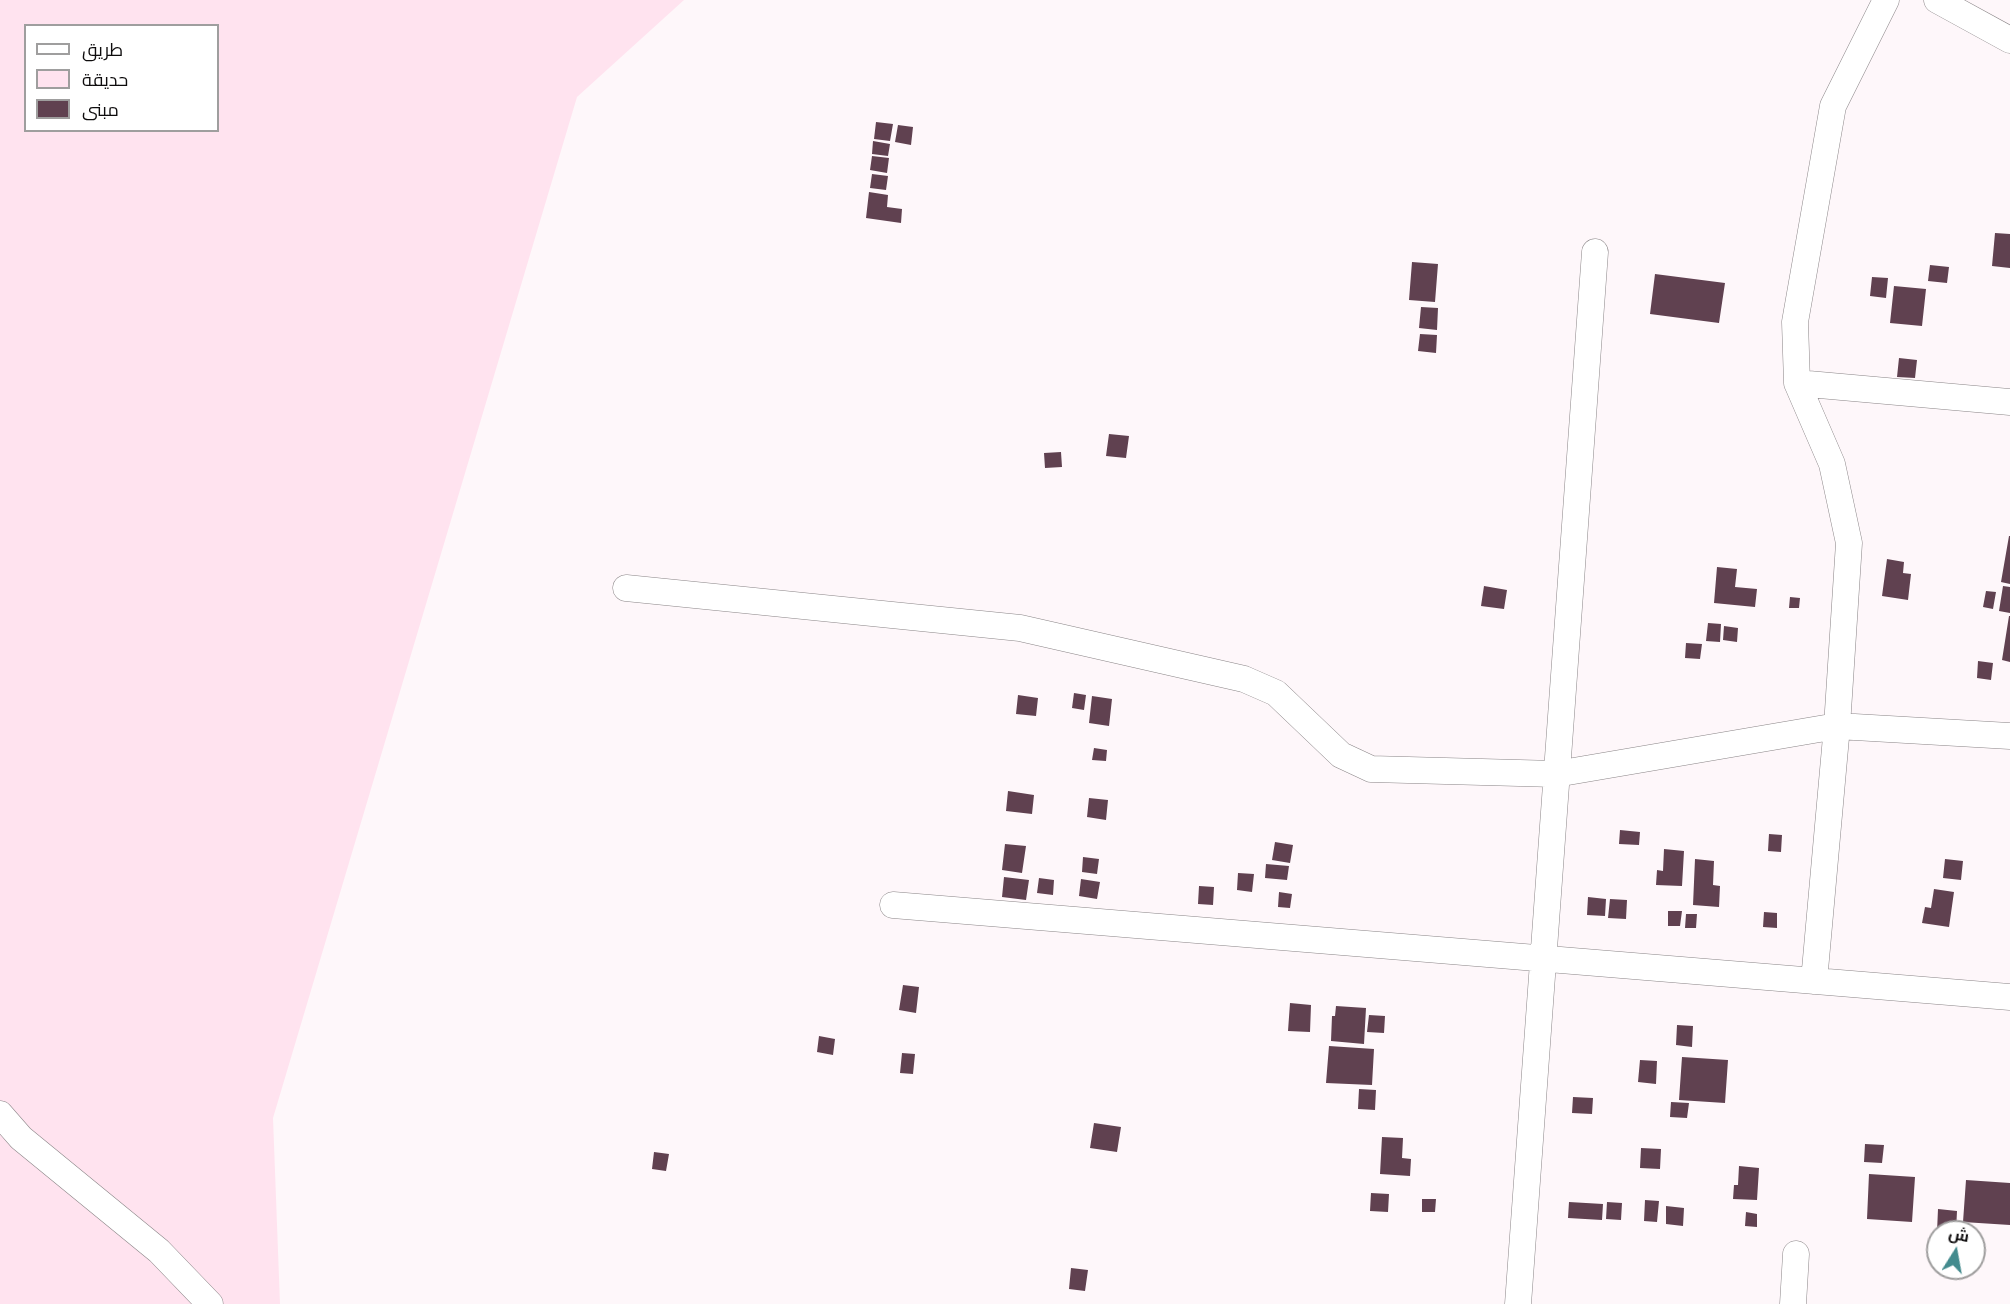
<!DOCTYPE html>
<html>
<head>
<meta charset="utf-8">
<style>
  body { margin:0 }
  #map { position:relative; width:2010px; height:1304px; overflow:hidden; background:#fef7fa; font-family:Lato,Cairo,sans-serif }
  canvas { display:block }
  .legend { position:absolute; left:24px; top:24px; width:195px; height:108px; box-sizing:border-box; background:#fff; border:2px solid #9f9e9e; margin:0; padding:8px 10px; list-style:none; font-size:18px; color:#0e0c0d }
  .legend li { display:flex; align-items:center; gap:12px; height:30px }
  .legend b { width:30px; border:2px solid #9f9e9e }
  .north { position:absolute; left:1926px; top:1220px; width:60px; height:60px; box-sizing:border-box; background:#fff; border:2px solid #9f9e9e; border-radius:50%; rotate:11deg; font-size:16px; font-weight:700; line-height:24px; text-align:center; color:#0e0c0d }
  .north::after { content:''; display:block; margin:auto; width:21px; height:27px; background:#438b8e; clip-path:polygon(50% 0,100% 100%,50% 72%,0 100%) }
</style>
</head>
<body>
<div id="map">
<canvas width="2010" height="1304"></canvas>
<ul class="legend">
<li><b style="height:8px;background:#fff"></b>طريق</li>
<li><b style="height:16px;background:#ffe3ef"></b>حديقة</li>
<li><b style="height:16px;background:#604150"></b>مبنى</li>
</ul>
<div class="north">ش</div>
</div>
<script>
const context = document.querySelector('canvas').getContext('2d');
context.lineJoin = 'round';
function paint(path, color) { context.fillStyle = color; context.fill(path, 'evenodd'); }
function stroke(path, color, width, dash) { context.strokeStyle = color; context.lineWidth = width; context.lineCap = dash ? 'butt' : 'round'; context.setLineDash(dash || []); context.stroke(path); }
paint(new Path2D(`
  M0 0H684L577 97 273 1118 280 1304H0ZM26 26H218V130H26Z`), '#ffe3ef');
paint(new Path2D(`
  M876 122 893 124 890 141 874 139Z
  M898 125 913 127 911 145 895 142Z
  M873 141 890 144 888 156 872 154Z
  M872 156 889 158 887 173 870 170Z
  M872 174 888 176 886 190 870 188Z
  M869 192 888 195 887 207 902 209 901 223 866 218Z
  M1995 233 2010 234V268L1992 266Z
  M1412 262 1438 264 1435 302 1409 300Z
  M1930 265 1949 267 1947 283 1928 281Z
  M1655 274 1725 283 1719 323 1650 314Z
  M1872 277 1888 278 1886 298 1870 296Z
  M1894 286 1926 289 1922 326 1890 323Z
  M1421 307 1438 308 1437 330 1419 328Z
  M1420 334 1437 335 1436 353 1418 351Z
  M1899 358 1917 360 1915 378 1897 377Z
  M1109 434 1129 436 1126 458 1106 456Z
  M1061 452 1062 467 1045 468 1044 453Z
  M2009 536H2010V584L2001 582Z
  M1887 559 1904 562 1903 573 1911 574 1908 600 1882 596Z
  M1717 567 1737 569 1735 587 1757 589 1755 607 1714 603Z
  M1484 586 1507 590 1504 609 1481 606Z
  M2003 586 2010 587V613L1999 611Z
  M1986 591 1996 592 1993 609 1983 607Z
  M1790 597 1800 598 1799 608H1789Z
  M2009 616H2010V662L2002 660Z
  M1708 623 1721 624 1720 642 1706 641Z
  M1724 626 1738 628 1737 642 1723 640Z
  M1686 643 1702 644 1700 659 1685 658Z
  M1978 661 1993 663 1991 680 1977 678Z
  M1074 693 1086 695 1084 710 1072 708Z
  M1018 695 1038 698 1036 716 1016 714Z
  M1092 696 1112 699 1109 726 1089 723Z
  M1094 748 1107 750 1106 761 1092 760Z
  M1008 791 1034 795 1032 814 1006 811Z
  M1089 798 1108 800 1106 820 1087 817Z
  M1620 830 1640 832 1639 845 1619 844Z
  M1769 834 1782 835 1781 852 1768 851Z
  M1275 842 1293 845 1290 863 1272 860Z
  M1005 844 1026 846 1022 873 1002 870Z
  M1664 849 1684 851 1682 886 1656 885 1657 870 1663 871Z
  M1083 857 1099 859 1097 874 1082 872Z
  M1695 859 1714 861 1713 885 1720 886 1719 907 1693 905Z
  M1945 859 1963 861 1961 880 1943 878Z
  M1266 864 1289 866 1287 880 1265 878Z
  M1238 873 1254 874 1252 892 1237 890Z
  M1004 877 1029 880 1026 900 1002 897Z
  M1039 878 1054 880 1053 895 1037 893Z
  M1081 879 1100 882 1097 899 1079 896Z
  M1199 886 1214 887 1213 905 1198 904Z
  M1934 889 1954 892 1949 927 1922 923 1925 907 1931 908Z
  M1279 892 1292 894 1290 908 1278 907Z
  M1588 897 1606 899 1605 916 1587 915Z
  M1610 899 1627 900 1626 919 1608 918Z
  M1668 911H1682L1680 926H1668Z
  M1764 912 1777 913V928L1763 927Z
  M1686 914H1697L1696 928H1685Z
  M903 985 919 987 916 1013 899 1010Z
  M1290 1003 1311 1005 1310 1032 1288 1031Z
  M1336 1006 1366 1008 1364 1044 1331 1041 1332 1016H1335Z
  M1369 1015 1385 1016 1384 1033 1367 1032Z
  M1677 1025 1693 1026 1692 1047 1676 1045Z
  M819 1036 835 1039 833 1055 817 1052Z
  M1329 1046 1374 1049 1372 1085 1326 1083Z
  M902 1053 915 1054 913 1074 900 1073Z
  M1682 1057 1728 1060 1725 1103 1679 1100Z
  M1640 1060 1657 1061 1656 1084 1638 1082Z
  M1359 1089 1376 1090 1375 1110 1358 1109Z
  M1573 1097 1593 1098 1592 1114 1572 1113Z
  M1671 1102 1689 1103 1687 1118 1670 1117Z
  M1094 1123 1121 1127 1117 1152 1090 1148Z
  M1382 1137 1403 1138 1402 1158 1411 1159 1410 1176 1380 1174Z
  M1865 1144 1884 1145 1882 1163 1864 1162Z
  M1641 1148 1661 1149 1660 1169 1640 1168Z
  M654 1152 669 1154 666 1171 652 1169Z
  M1739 1166 1759 1168 1757 1200 1733 1199 1734 1185H1738Z
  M1869 1174 1915 1177 1912 1222 1867 1219Z
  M1966 1180 2010 1183V1225L1963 1222Z
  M1371 1193 1389 1194 1388 1212 1370 1211Z
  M1422 1199H1436L1435 1212H1422Z
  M1645 1200 1659 1201 1657 1222 1644 1221Z
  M1569 1202 1603 1204 1602 1220 1568 1218Z
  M1607 1202 1622 1203 1621 1220 1606 1219Z
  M1666 1206 1684 1208 1683 1226 1666 1224Z
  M1938 1209 1957 1211 1956 1232H1937Z
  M1746 1212 1757 1214V1227L1745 1226Z
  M1071 1268 1088 1270 1085 1291 1069 1289Z`), '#604150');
const street = new Path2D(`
  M1937 0 2010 40
  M1797 383 2010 402
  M626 588 1020 628 1244 679 1276 693 1341 755 1371 769 1556 774 1837 726 2010 736
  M893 905 2010 997
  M1814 981 1837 726 1849 543 1832 464 1797 383 1795 322 1833 106 1886 0
  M0 1114 21 1138 159 1251 210 1304
  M1518 1304 1595 252
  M1793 1304 1796 1254`);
stroke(street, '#8a8587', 27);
stroke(street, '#fff', 26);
</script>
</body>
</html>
